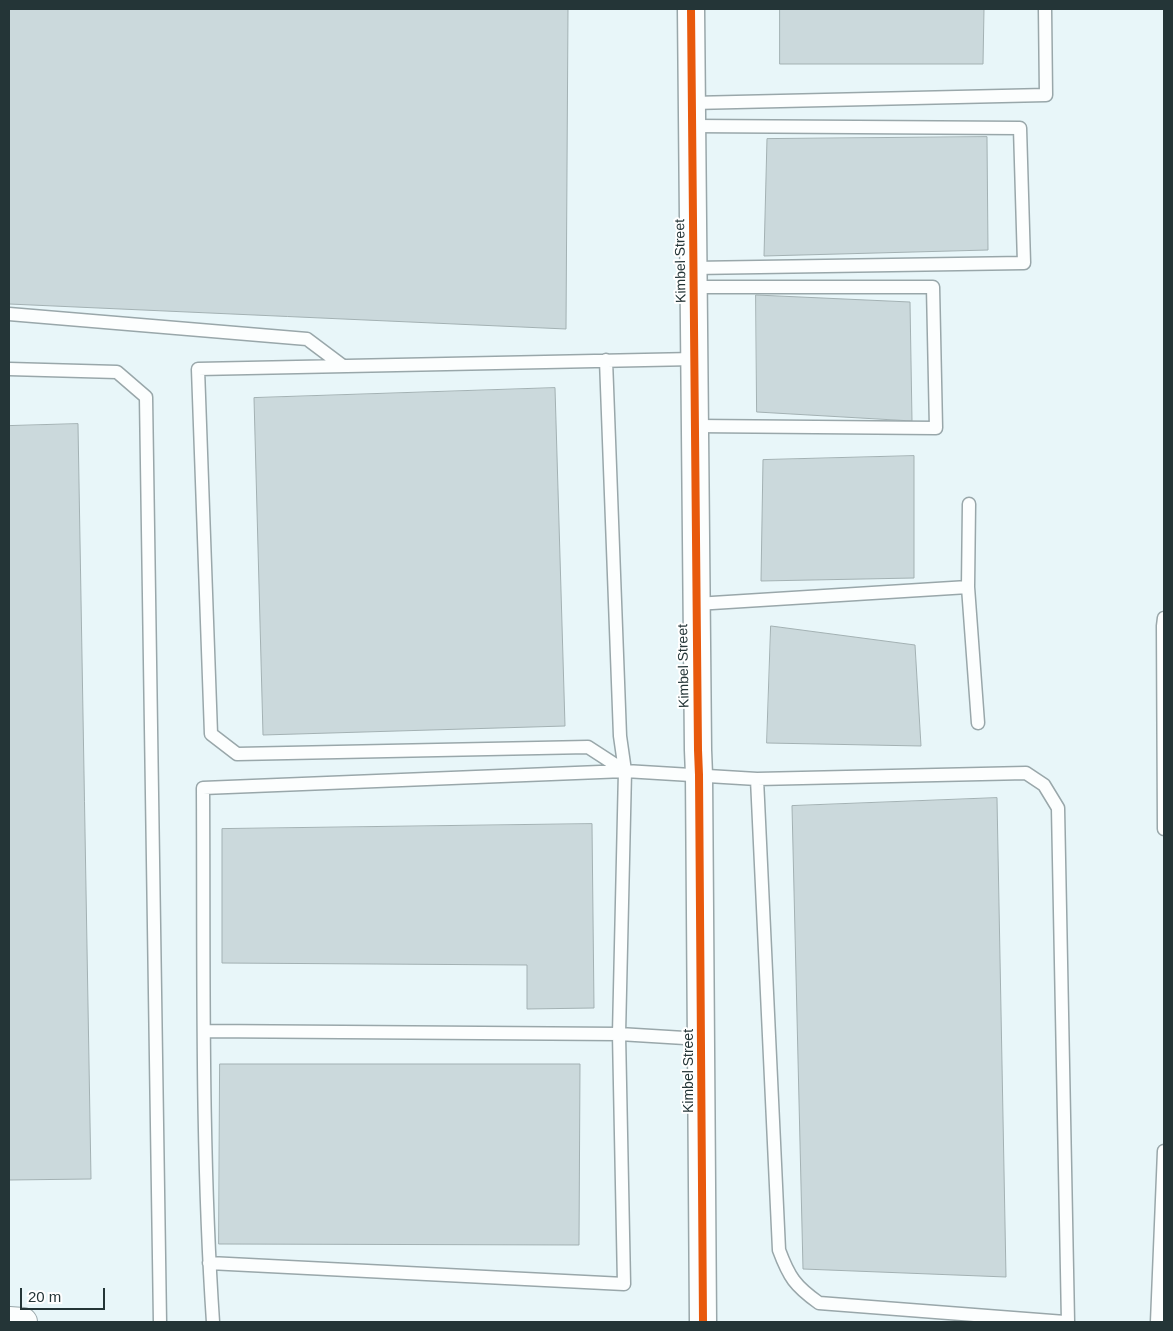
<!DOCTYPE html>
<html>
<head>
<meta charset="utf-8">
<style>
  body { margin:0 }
  #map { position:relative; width:1173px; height:1331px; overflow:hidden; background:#e8f6f9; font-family:Arial,sans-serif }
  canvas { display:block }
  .frame { position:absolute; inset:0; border:10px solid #243537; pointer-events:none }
  .scale { position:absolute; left:20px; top:1288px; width:85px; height:22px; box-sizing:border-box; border:2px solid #243537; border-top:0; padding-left:6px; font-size:15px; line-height:18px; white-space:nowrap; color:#243537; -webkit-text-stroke:4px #fff; paint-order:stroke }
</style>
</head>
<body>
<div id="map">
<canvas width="1173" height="1331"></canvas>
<div class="frame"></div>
<div class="scale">20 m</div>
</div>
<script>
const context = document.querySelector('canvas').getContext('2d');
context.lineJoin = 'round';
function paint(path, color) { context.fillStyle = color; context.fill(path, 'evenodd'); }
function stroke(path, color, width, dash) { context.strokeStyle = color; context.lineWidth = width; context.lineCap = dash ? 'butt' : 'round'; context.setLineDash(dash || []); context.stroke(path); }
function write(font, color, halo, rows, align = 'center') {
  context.font = font + ' Arial,sans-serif'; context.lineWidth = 4; context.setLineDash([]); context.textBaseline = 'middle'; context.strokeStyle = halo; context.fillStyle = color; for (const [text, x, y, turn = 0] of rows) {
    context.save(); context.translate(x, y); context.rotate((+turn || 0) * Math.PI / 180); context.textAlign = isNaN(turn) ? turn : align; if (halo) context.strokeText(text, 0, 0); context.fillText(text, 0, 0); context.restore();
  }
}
const building = new Path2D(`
  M9 9H568L566 329 9 304Z
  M780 9H984L983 64H780Z
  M987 137 988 250 764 256 767 139Z
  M756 295 910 302 912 421 757 412Z
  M555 388 565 726 263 735 254 398Z
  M78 424 91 1179 9 1180V426Z
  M914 456V578L761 581 763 460Z
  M771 626 915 645 921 746 767 743Z
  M997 798 1006 1277 803 1269 792 806Z
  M592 824 594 1008 527 1009V965L222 963V829Z
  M220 1064H580L579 1245 219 1244Z`);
paint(building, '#cbd9dc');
stroke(building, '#a3b1b3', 1);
const lane = new Path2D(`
  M692 103 1046 95 1045 9
  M692 126 1020 128 1024 263 693 268
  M693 287H933L936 428 695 426
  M9 314 307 339 343 366
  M9 369 117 372 146 397 160 1322
  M968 587 969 504
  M696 604 968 587 978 723
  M1164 618 1163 626 1164 829
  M625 771 588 747 237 754 211 734 198 369 694 359
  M757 779 779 1250C789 1277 795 1286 819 1303L1065 1322
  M204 1031 619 1034 701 1039
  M209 1263 624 1284 619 1034 625 771 620 736 606 360
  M213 1322C201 1145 204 966 203 788L625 771 757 779 1026 773 1044 785 1058 808 1068 1322
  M1157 1322 1164 1151`);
const street = new Path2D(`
  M691 9 698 750 699 775 703 1322`);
const secondary = new Path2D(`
  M9 1321 23 1322`);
stroke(lane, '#99a7aa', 15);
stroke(street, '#99a7aa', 29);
stroke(secondary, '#99a7aa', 30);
stroke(lane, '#fcfefe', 12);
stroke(street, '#fcfefe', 26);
stroke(secondary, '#fcfefe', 28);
stroke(new Path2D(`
  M691 9 698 750 699 775 703 1322`), '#e8590c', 8);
write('14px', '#243537', '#fff', [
  ["Kimbel Street",681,261,-91],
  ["Kimbel Street",684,666,-91],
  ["Kimbel Street",689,1071,-90]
]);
</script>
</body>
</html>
